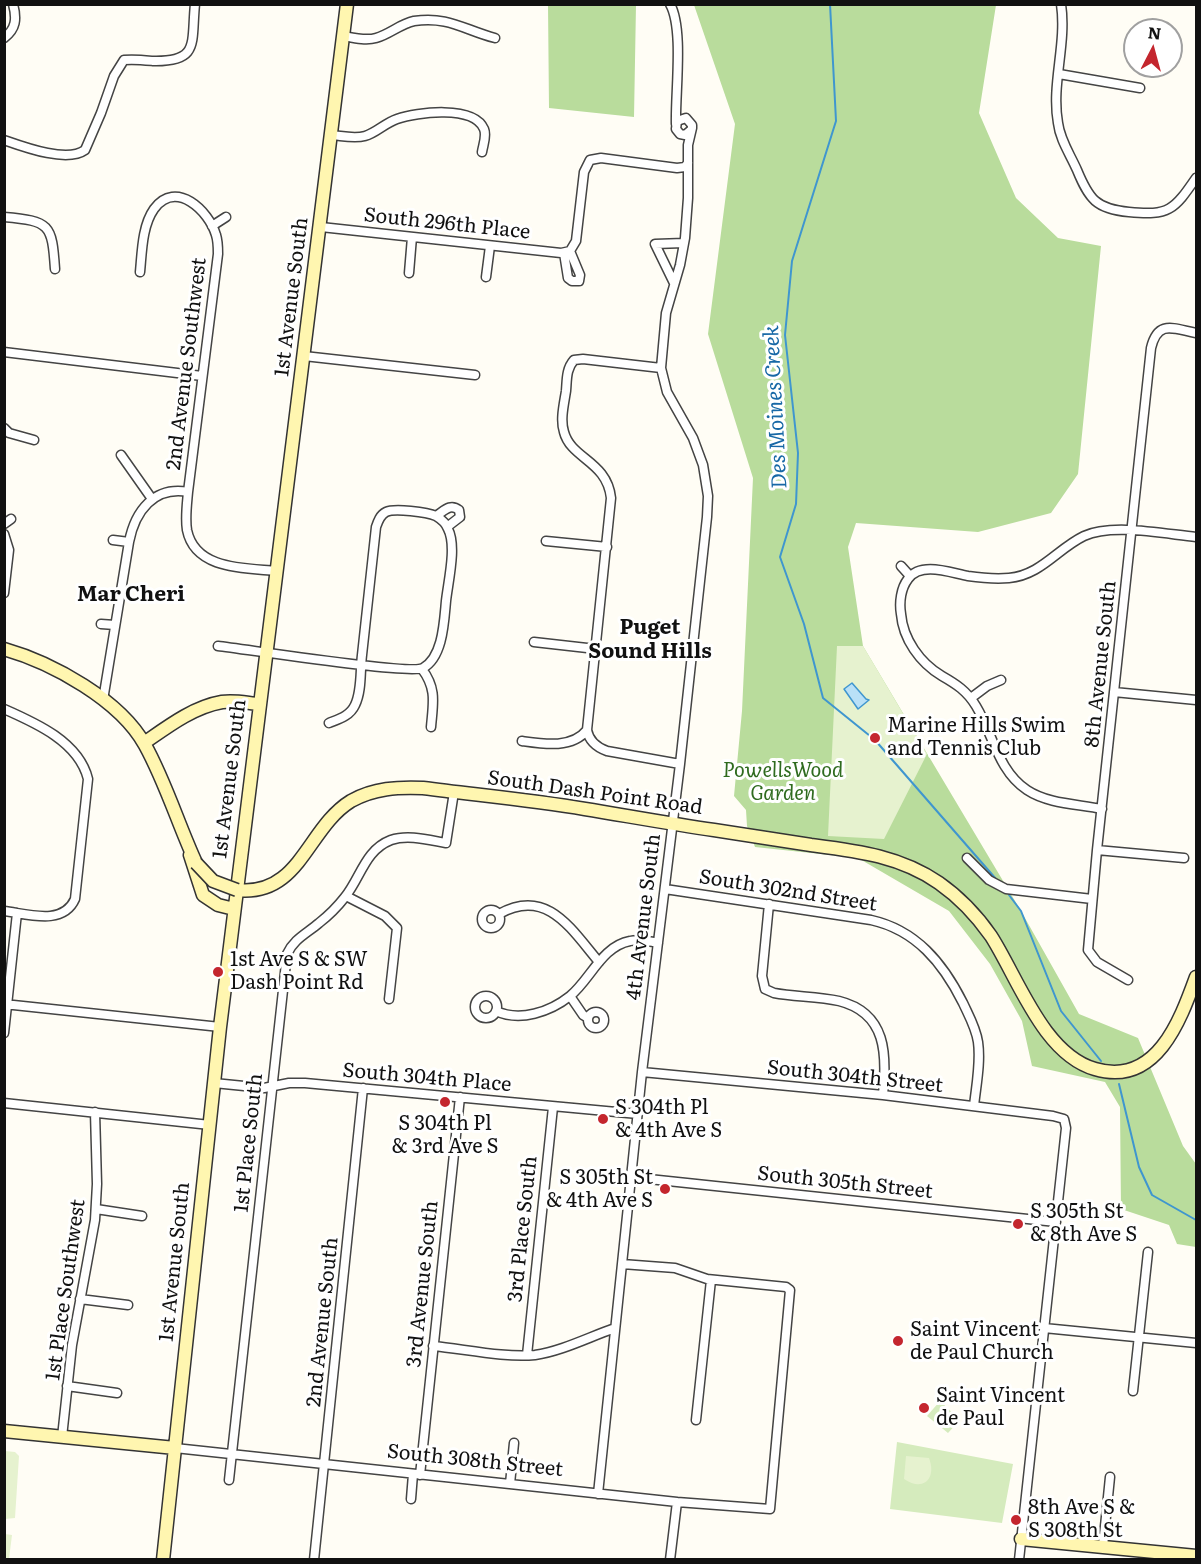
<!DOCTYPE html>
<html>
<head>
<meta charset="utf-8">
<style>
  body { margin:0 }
  #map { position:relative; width:1201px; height:1564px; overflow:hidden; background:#fffdf5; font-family:Literata,serif }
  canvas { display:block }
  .frame { position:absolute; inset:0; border:6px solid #111; pointer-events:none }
  .north { position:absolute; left:1123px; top:18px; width:60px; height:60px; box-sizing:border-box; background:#fff; border:2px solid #a0a0a0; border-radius:50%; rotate:6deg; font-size:16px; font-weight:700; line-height:24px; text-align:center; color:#111 }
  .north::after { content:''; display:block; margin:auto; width:21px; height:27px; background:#c4262e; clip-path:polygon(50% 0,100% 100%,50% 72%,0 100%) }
</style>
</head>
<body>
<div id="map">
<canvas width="1201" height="1564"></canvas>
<div class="frame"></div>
<div class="north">N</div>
</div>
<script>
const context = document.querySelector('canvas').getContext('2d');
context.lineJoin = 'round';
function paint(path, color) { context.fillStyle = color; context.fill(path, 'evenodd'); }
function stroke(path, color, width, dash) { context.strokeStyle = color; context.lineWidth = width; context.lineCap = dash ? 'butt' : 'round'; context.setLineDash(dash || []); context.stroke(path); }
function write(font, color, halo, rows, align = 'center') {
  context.font = font + ' Literata,serif'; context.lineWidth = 6; context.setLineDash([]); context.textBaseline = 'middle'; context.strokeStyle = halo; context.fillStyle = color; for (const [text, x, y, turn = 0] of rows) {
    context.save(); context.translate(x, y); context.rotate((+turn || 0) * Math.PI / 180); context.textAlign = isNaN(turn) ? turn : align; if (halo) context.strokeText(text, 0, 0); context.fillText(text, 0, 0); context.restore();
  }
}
paint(new Path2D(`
  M940 1401 960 1420 948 1433 927 1416Z
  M897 1442 1013 1464 1002 1523 890 1509Z`), '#d5ebbd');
paint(new Path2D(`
  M548 5H636L634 117 549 108Z
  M694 5H996L979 113 1016 198 1058 238 1101 246 1078 474 1051 513 978 532 856 523 848 547 863 646 1021 911 1079 1014 1138 1038 1183 1146 1196 1164V1247L1177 1244 1169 1225 1121 1209 1120 1107 1105 1082 1032 1066 1022 1021 990 964 949 911 858 858 755 847 747 826 746 810 734 796 742 711 753 478 708 334 735 124Z`), '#b9dc9c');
paint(new Path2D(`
  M837 646H863L927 754 884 839 828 836Z
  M5 1451 15 1452 19 1456 15 1518 5 1519Z
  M906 1456 929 1458C937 1479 923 1492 904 1479Z
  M5 1534 12 1535 9 1559H5Z`), '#e6f2cf');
const water = new Path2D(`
  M852 683 866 699 869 700 858 709 844 689Z`);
paint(water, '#b9e0f7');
stroke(water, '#3f96cf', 1.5);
stroke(new Path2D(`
  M830 4 836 121 792 261 785 335 798 453 796 504 780 557 804 624 823 698 875 740 996 879
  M1009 895 1021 911 1061 1011 1101 1061
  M1119 1084 1139 1167 1152 1195 1196 1220`), '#3f96cf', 2);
const street = new Path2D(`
  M670 4C684 29 675 93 676 124
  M1061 4C1067 44 1051 84 1058 123 1060 140 1070 154 1077 170 1089 199 1096 209 1129 212 1169 216 1174 210 1196 178
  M344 36C354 38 366 41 376 38 390 34 400 24 414 21 449 16 464 30 495 38
  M4 38C16 29 17 19 13 4
  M1059 74 1140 88
  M332 135C343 136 354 139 365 136 376 133 385 123 397 119 417 112 474 105 484 129 487 136 483 145 482 152
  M4 140C24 147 67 163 85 150L101 113 114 76 124 60C134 59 143 60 153 61 200 62 191 43 195 4
  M4 217C50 221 52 224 55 269
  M212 226 226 217
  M321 227 561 253 570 251
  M570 251 576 241 584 172 590 160 601 158 677 168 685 167 688 163
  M564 253 568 278 572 281H579L580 275 570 251
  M140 272C142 252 142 226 154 209 176 179 209 211 216 235 218 241 218 248 218 254L188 492C187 504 185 518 187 530 195 570 245 568 276 571
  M409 273 412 237
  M486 277 490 246
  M674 283 655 244 684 243
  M4 352 202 376
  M304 356 475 375
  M661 368 583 359 574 360C566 369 567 380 566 391 564 404 560 420 564 432 571 459 607 461 611 498L587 730C589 741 596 747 607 751L680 764
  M4 428 9 433 34 440
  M121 455 152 499
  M436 516C444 511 450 503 459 510L460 517 447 527
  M4 524 11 519
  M4 534 9 550 4 593
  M113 540 129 542
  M546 541 607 547
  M901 566 910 576
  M101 624 115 625
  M534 642 596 649
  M218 646C245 649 411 675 423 668 443 657 444 622 446 601 448 582 457 546 448 529 446 523 441 519 436 516 427 512 394 508 386 512 380 515 378 521 376 527 371 570 367 613 362 655 360 671 362 691 355 705 350 716 339 719 329 723
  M422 669C437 689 433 703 431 727
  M1114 692 1196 700
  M971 698 987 686 1001 680
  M103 700 129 542C135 511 154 486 188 492
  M4 709C36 723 79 742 88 779L75 899C63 926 28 914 4 911
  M522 741C543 744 572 749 587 730
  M1102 809C1078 804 1048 804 1027 790 998 771 993 734 976 706 967 691 956 684 942 676 920 663 903 639 901 614 899 602 901 588 908 579 921 561 951 573 968 576 982 578 996 579 1009 578 1041 575 1057 549 1084 536 1112 523 1165 534 1196 537
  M1097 850 1184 858
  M967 858 989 880 1006 889 1092 899
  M665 889 871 920C916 930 943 963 963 1003 969 1016 976 1028 978 1042 981 1063 976 1086 974 1106
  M346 896 385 916 397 928 389 999
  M769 904 762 976 765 989 774 993C795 997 818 996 839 1001 887 1013 887 1055 883 1095
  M482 919a9 9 0 1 1 18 0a9 9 0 1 1-18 0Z
  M499 914C547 887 571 929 599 962
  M1128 980 1097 962 1088 950 1097 850 1151 348C1158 319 1174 329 1196 333
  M570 996 583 1015 588 1018
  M475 1007a11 11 0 1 1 22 0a11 11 0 1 1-22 0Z
  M4 1004 220 1027
  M496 1011C520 1022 550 1012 570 996 590 980 602 946 630 941 639 939 649 941 658 943
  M588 1020a8 8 0 1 1 16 0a8 8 0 1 1-16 0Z
  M4 1033 17 913
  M642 1072 883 1095 1053 1116 1064 1119 1066 1128 1019 1560
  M214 1083 264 1088 289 1083H305L638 1114
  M4 1103 210 1125
  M630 1177 1056 1222
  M96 1209 142 1216
  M80 1299 128 1305
  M1044 1328 1196 1343
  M433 1346C464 1349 505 1358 535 1355 562 1351 589 1337 615 1328
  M527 1355 553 1107
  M67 1386 117 1393
  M1133 1391 1148 1252
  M696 1420 711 1280
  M62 1437 72 1345 95 1220 97 1184 95 1112
  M175 1448 677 1502 770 1509 790 1290 786 1287 707 1279 675 1268 622 1264
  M420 1475 460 1097
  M229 1480 287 954C294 939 306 934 319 923 328 916 338 906 345 897 361 877 365 850 391 840 408 834 429 840 446 843L454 792
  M510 1484 514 1443
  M598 1494 642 1072 680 764 707 517 708 496 703 465 693 438 667 392 661 368 666 313 680 265 685 238 688 198V145L692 128V125L686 118 677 121 676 129 680 134 685 135 691 130
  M411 1499 413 1474
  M1103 1546 1110 1477
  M314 1560 363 1088
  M670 1560 677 1502`);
const secondary = new Path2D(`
  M4 649C53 663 120 700 145 745 166 783 178 824 196 863
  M144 743C167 727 193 707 222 702 234 700 247 703 259 704
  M190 855 203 895 218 905 234 909
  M237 890C300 897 307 828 351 801 374 788 398 787 423 788 477 795 531 800 585 809 628 816 671 824 714 830 746 835 779 840 811 845 857 851 900 856 939 883 959 897 977 916 991 936 1018 978 1043 1054 1095 1069 1156 1087 1180 1021 1196 977
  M4 1431 175 1448
  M1021 1539 1196 1556
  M163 1560 220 1027 347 4`);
stroke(street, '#444', 11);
stroke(secondary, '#333', 15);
stroke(street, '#fff', 8);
stroke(secondary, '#fff6b0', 12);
const secondaryBridge = new Path2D(`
  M196 863 213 881 237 890`);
stroke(secondaryBridge, '#333', 15, []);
stroke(secondaryBridge, '#fff6b0', 12);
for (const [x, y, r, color] of [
  [875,738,6,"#c4262e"],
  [218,972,6,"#c4262e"],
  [445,1102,6,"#c4262e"],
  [603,1119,6,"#c4262e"],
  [665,1189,6,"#c4262e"],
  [1018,1224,6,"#c4262e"],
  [898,1341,6,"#c4262e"],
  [924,1408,6,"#c4262e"],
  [1016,1520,6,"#c4262e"]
]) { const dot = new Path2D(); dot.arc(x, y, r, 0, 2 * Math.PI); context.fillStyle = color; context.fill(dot); stroke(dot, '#fff', 2); }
write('20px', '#111', '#fff', [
  ["South 296th Place",447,224,6],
  ["1st Avenue South",292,297,-83],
  ["2nd Avenue Southwest",187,364,-83],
  ["8th Avenue South",1101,664,-84],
  ["1st Avenue South",230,779,-83],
  ["South Dash Point Road",595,793,8],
  ["South 302nd Street",788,891,9],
  ["4th Avenue South",644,917,-83],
  ["South 304th Street",855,1077,6],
  ["South 304th Place",427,1078,5],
  ["1st Place South",249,1143,-84],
  ["South 305th Street",845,1183,6],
  ["3rd Place South",523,1229,-84],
  ["1st Avenue South",175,1262,-84],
  ["3rd Avenue South",423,1284,-84],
  ["1st Place Southwest",66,1290,-82],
  ["2nd Avenue South",323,1322,-84],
  ["South 308th Street",475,1461,6]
]);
write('20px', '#111', '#fff', [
  ["Marine Hills Swim",887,726],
  ["and Tennis Club",887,749],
  ["1st Ave S & SW",230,960],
  ["Dash Point Rd",230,983],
  ["S 304th Pl",615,1108],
  ["& 4th Ave S",615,1131],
  ["S 304th Pl",445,1124,"center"],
  ["& 3rd Ave S",445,1147,"center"],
  ["S 305th St",653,1178,"right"],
  ["& 4th Ave S",653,1201,"right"],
  ["S 305th St",1030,1212],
  ["& 8th Ave S",1030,1235],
  ["Saint Vincent",910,1330],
  ["de Paul Church",910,1353],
  ["Saint Vincent",936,1396],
  ["de Paul",936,1419],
  ["8th Ave S &",1028,1508],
  ["S 308th St",1028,1531]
], 'left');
write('italic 20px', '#2f6b1f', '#fff', [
  ["PowellsWood",783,771],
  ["Garden",783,794]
]);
write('italic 21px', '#1768a6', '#fff', [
  ["Des Moines Creek",776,407,-93]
]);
write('bold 21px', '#111', '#fff', [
  ["Mar Cheri",131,595],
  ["Puget",650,628],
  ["Sound Hills",650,652]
]);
</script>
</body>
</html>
